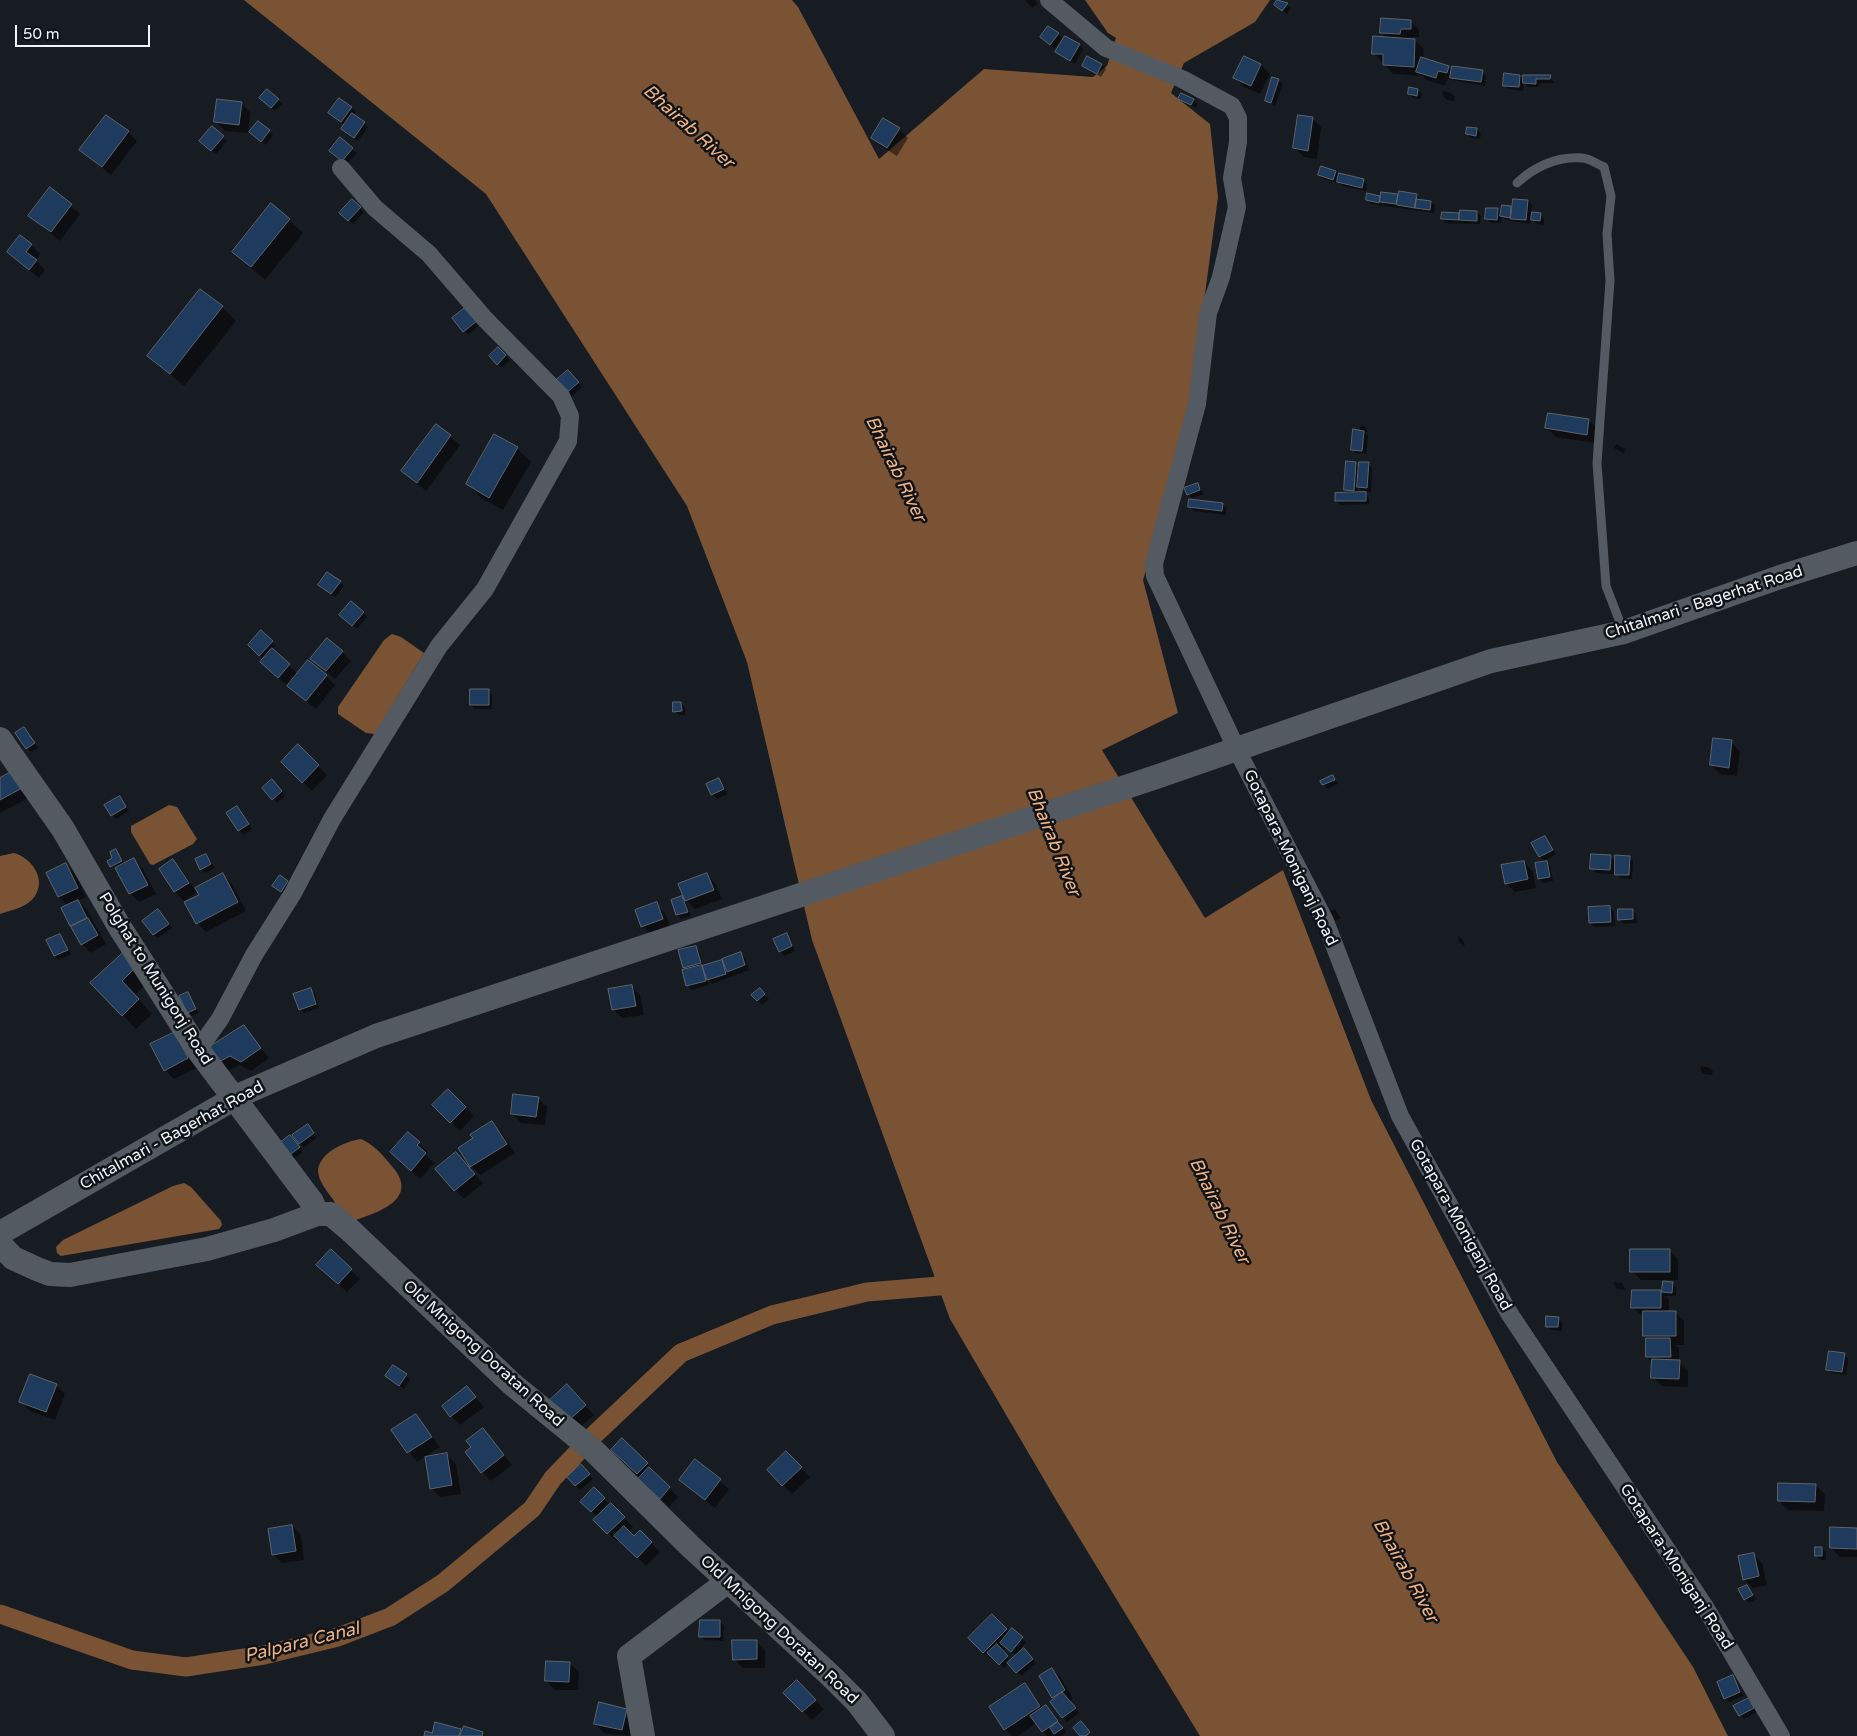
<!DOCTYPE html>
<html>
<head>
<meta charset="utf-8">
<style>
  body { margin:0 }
  #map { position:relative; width:1857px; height:1736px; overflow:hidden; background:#171c22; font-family:"Varela Round",sans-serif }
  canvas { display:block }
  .scale { position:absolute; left:15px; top:25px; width:135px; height:22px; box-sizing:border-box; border:2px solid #f1f4f9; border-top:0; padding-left:6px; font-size:15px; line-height:18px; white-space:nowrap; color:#f1f4f9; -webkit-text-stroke:4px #0e1318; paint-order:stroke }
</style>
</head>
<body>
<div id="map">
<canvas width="1857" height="1736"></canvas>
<div class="scale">50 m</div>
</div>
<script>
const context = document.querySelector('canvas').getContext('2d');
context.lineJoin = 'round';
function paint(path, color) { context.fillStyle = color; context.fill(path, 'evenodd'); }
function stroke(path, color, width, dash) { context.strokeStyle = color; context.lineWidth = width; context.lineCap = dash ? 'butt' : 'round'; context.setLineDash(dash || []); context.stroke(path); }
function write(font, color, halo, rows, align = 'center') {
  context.font = font + ' "Varela Round",sans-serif'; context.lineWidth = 5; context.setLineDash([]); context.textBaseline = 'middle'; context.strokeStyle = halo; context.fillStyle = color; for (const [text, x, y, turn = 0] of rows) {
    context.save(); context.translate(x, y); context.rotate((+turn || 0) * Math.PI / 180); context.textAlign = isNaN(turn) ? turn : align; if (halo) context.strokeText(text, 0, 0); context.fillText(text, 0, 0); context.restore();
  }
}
paint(new Path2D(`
  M244 0H792L798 7 879 159 984 69 1093 77 1107 66 1116 38 1108 33 1085 0H1270L1255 22 1184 63 1171 93 1210 124 1218 197 1185 443 1143 580 1178 713 1102 750 1205 918 1283 870 1371 1100 1557 1462 1693 1667 1728 1736H1200L1056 1500 950 1319 812 940 747 662 687 506 486 194Z
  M392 634 401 637 424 653 375 734 366 733 338 714V707L384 640Z
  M169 805 177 807 197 839 193 844 153 865 150 864 131 832V826Z
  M14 853C30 857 47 878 35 896 28 907 12 910 0 914V856Z
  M361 1139C374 1145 381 1153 390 1164 422 1198 380 1212 353 1221 342 1216 338 1207 332 1198 326 1190 318 1180 318 1170 320 1152 346 1141 361 1139Z
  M184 1183 191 1187 221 1221 222 1225 219 1229 61 1256 57 1253 56 1247 63 1240 173 1186Z`), '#7a5234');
paint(new Path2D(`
  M1025 0H1035L1038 4 1032 8Z
  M1279 0 1291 8 1287 14 1275 5Z
  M1410 21 1419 30V37H1409V40H1415L1424 49 1423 59 1448 67 1453 71 1482 72 1486 76 1485 86 1447 79 1445 86 1427 80 1423 76 1393 74 1374 53 1387 38 1381 33Z
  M1058 34 1062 38 1055 48 1045 41Z
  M1079 45 1083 49 1075 64 1057 52Z
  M1083 65H1102L1106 69 1101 77Z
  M1261 65 1270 74 1260 94 1244 87 1235 78Z
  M1520 76 1524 81 1550 77 1554 83H1540L1539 87H1528L1524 82 1523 91 1508 89 1504 85Z
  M1278 80 1283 84 1275 106 1266 101Z
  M1418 90 1422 94 1421 99 1413 98 1409 93Z
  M1443 91 1451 93 1455 97 1454 101 1447 100 1442 95Z
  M1181 95 1193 100 1198 104 1196 108 1183 102 1179 98Z
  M339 99 351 108 356 112 353 115 368 127 358 141 346 133 345 125 334 117Z
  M278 100 282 104 275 111 265 102Z
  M241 103 250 112 248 133 225 131 216 122Z
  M1312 118 1321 127 1317 159 1304 157 1295 148Z
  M258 122 273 135 266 145 255 136Z
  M899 129 908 138 897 156 881 146 872 137Z
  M1476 129 1481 133 1480 139 1471 138 1467 134Z
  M128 132 137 141 111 175 81 150Z
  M223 137 227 141 216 154 205 145Z
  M340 139 357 153 347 164 335 155Z
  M1321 167 1336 172 1340 177 1363 180 1367 184 1366 191 1343 186 1338 181 1337 183 1323 179 1319 175Z
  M50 189 80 214 60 241 30 216Z
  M1382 193 1417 195 1421 200 1431 202 1435 206 1434 213 1371 204 1367 199 1368 194 1382 197Z
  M1528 201 1532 205 1531 214H1540L1544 219V225L1537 224 1531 218 1530 224 1506 220 1502 216 1501 223H1491L1487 219 1498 209 1502 214 1503 206 1513 208Z
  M360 208 364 212 353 224 345 217Z
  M1477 212 1481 216 1480 224 1446 223 1442 219 1443 213 1461 214Z
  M289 220 303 233 265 280 233 252Z
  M31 245 40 254 36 260 45 270 39 278 8 252Z
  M222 307 236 321 184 386 149 356Z
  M466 309 480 325 468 335 464 331Z
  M498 349 510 360 502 368 491 356Z
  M568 372 582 387 570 398 556 382Z
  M1589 420 1598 429 1595 443 1556 437 1547 428Z
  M436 425 460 445 426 491 402 471Z
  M1363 425 1368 431 1365 433 1368 436 1366 454 1356 453 1352 449 1362 432 1359 428Z
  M1616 444 1625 449 1624 454 1614 448Z
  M517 448 531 462 503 510 481 498 467 484Z
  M1355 463 1360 468 1368 464 1372 468 1371 492 1363 491 1369 498V504L1341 505 1336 501 1349 494 1345 490ZM1358 487 1365 493 1357 494Z
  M1197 484 1204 494 1192 498 1188 494Z
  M1222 504 1226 508V515L1194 511 1190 507Z
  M340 582 344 586 336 597 324 589Z
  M363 613 367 617 357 629 345 619Z
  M262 632 276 646 272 650 298 674 326 676 335 685 316 709 270 671 264 659 250 645Z
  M342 652 351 661 335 679 312 659Z
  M488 690 492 695V709H475L471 705Z
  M681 703 685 707V715H679L675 711Z
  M28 733 38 748 31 752 27 748Z
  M1731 742 1740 751 1737 776 1720 774 1711 765Z
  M298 746 327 775 312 791 282 762Z
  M1333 776 1338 784 1328 789 1322 781Z
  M0 780 22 782 30 797 0 813Z
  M719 780 728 794 717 799 708 785Z
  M276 785 285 796 277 803 273 799Z
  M119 798 129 811 116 819 112 815Z
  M237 808 252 829 243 835 227 813Z
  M1545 837 1556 854 1544 861 1540 856Z
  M116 851 125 864 134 860 143 869 156 894 139 902 130 893 117 870 116 871 109 861 114 858Z
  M206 855 215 868 205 873 201 869Z
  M1610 856 1616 863 1629 857 1633 861 1632 879 1620 878 1614 872V874L1596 873 1592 869Z
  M173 861 182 870 195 890 223 875 232 884 246 911 206 932 197 923 186 903 200 895 198 891 184 901 175 892 160 869Z
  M1524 862 1533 872 1536 888 1515 892 1506 883Z
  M1546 862 1550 866 1553 881 1543 883 1539 879Z
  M66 865 75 874 86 897 78 901 87 910 106 944 91 953 82 944 71 926 63 909 68 906 59 897 48 873Z
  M706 874 715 883 722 899 695 909 686 900Z
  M280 877 292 886 285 896 274 886Z
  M682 898 686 902 691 916 681 919 677 915 672 901Z
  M656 904 665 913 671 928 652 935 643 926Z
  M1609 907 1614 911 1615 926 1594 927 1590 923Z
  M1335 909 1341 918 1334 921 1328 912Z
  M1632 910 1636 914 1637 923 1624 924 1619 919Z
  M162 915 172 928 158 938 153 934Z
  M786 934 795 951 784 956 780 951Z
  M60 936 71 954 59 960 55 956Z
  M1458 936 1463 940 1465 946 1459 942Z
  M695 947 699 951 704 967 741 954 745 958 749 970 712 984 708 979 709 985 692 990 687 985V970L684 967Z
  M124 954 150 981 135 995 152 1014 136 1029 92 983Z
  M631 986 640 995 644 1015 622 1018 613 1009Z
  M311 990 315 994 319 1008 304 1013 300 1009Z
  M187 993 199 1013 192 1016 188 1012Z
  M764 994 769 999 762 1005 753 995Z
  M243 1027 269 1058 251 1071 240 1065 227 1071 218 1062Z
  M175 1033 197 1068 174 1079 165 1070Z
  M1701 1066 1708 1067 1713 1071 1712 1075 1704 1074 1700 1070Z
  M448 1090 474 1116 460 1131 433 1105Z
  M538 1098 547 1107 545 1125 521 1123 512 1113Z
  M492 1123 501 1132 515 1153 480 1175 471 1166Z
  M308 1126 317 1138 304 1147 299 1143Z
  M408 1134 428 1152 426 1155 434 1163 420 1179 401 1161Z
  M294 1141 303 1152 292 1160 287 1156Z
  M456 1153 483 1183 464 1199 455 1190Z
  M1669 1250 1678 1259V1280H1641L1632 1271Z
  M331 1251 360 1279 347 1292 327 1274Z
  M1613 1282 1622 1283 1626 1290 1617 1289Z
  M1664 1283H1672L1676 1287V1296H1665L1669 1300V1312H1675L1684 1321V1345H1676L1679 1348V1361L1688 1371V1387L1662 1386 1653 1377V1363L1647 1357V1339L1644 1336V1317L1633 1308 1660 1291 1663 1294Z
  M1558 1318 1562 1322V1331L1551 1330 1547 1326Z
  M1844 1354 1848 1359 1846 1375 1832 1373 1828 1369Z
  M393 1366 410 1379 404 1389 387 1376Z
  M56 1385 65 1394 55 1420 30 1411 21 1402Z
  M467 1388 484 1407 460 1425 451 1416Z
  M576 1395 594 1415 579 1428 570 1420Z
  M415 1415 440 1447 417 1462 393 1430Z
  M483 1430 512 1465 491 1481 482 1472 472 1447Z
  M786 1453 810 1477 792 1494 768 1470Z
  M447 1455 456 1464 461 1494 440 1497 431 1488Z
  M621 1459 647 1464 678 1497 669 1507Z
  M695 1461 729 1489 715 1508 681 1480Z
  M585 1470 593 1479 580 1490 568 1477Z
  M1815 1485 1825 1494 1824 1511 1788 1510 1779 1501Z
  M594 1489 608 1503 600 1511 602 1513 611 1504 633 1527 628 1532 634 1538 651 1543 660 1552 646 1566 619 1540 617 1542 595 1520 598 1517 582 1502Z
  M292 1526 301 1535 304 1560 282 1563 273 1554Z
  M1857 1529V1557H1840L1831 1548Z
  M1822 1548 1826 1552V1560H1821L1816 1556Z
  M1753 1554 1762 1563 1767 1585 1753 1588 1744 1579Z
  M1747 1586 1756 1599 1749 1603 1745 1599Z
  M992 1616 1010 1633 1012 1630 1026 1642 1017 1654H1028L1036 1663 1021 1676 1009 1663 1004 1668 995 1659 993 1661 969 1638ZM1006 1648 1017 1656 1011 1661 1002 1651Z
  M720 1622 724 1626 723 1641 705 1640 700 1636Z
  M756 1641 765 1650V1668H743L734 1659Z
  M570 1663 579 1672 578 1690H555L546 1681Z
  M1052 1669 1061 1678 1073 1699 1070 1701 1079 1713 1067 1722 1051 1702 1055 1699 1053 1697Z
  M1733 1677 1744 1696 1729 1702 1725 1698Z
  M797 1682 824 1709 812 1720 785 1693Z
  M1025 1684 1044 1708 1046 1706 1055 1715 1066 1732 1061 1736H1047L1037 1723 1018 1736H1012L1005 1729 991 1708Z
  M1752 1703 1757 1712 1744 1719 1740 1715Z
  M626 1710 635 1719 631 1736 604 1733 595 1724Z`), '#0007');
stroke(new Path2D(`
  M594 1435 681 1353 772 1315 867 1292 963 1284
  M0 1614 132 1660 186 1667 264 1655 338 1637 390 1617 443 1583 532 1509 553 1478 577 1453`), '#7a5234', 19);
const building = new Path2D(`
  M1277 0 1288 3 1282 11 1274 5Z
  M1381 18 1411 20V29H1401L1400 34 1380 33Z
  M1048 26 1059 33 1050 45 1040 37Z
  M1065 36 1080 44 1070 61 1055 52Z
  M1373 36 1415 39 1414 67 1383 65V54H1372Z
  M1087 56 1102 64 1097 74 1082 66Z
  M1244 56 1261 64 1251 86 1233 78Z
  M1421 57 1449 66 1447 73 1438 71 1436 78 1416 72Z
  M1452 66 1483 70 1481 82 1450 78Z
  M1504 73 1520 75 1519 87 1503 86Z
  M1523 75H1551L1550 79H1536V84L1523 83Z
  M1272 77 1279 79 1271 103 1265 101Z
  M1409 87 1418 89 1417 96 1408 94Z
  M267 89 279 99 271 108 259 98Z
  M1181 93 1194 99 1191 105 1178 99Z
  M339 98 352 107 341 122 328 113Z
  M217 99 242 102 239 125 214 122Z
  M352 113 365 122 354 138 341 129Z
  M106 115 129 131 102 167 79 150Z
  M1298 115 1313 117 1308 151 1293 148Z
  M883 118 900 128 887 148 871 138Z
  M258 121 270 130 261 142 249 132Z
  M212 126 224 136 211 151 199 141Z
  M1467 127 1477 128 1476 136 1466 134Z
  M340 137 353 148 342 161 329 151Z
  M1321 166 1336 171 1333 180 1318 175Z
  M1339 173 1364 179 1362 188 1337 182Z
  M50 187 72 204 51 232 28 216Z
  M1399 191 1417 194 1415 208 1397 205Z
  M1381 192 1398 194 1396 204 1380 202Z
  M1367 193 1380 196 1379 203 1366 200Z
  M352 199 361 207 348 221 339 213Z
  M1416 199 1431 201 1430 210 1415 208Z
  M1513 199 1528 200 1526 220 1511 219Z
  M271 203 290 219 251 267 232 252Z
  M1502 205 1511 206 1510 218 1500 216Z
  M1486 208H1498L1497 220 1485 219Z
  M1460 210 1477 211V221L1459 220Z
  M1442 212 1459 213V220L1441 219Z
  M1532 212 1541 213 1540 221 1531 220Z
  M20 235 32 244 26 252 37 260 29 270 7 252Z
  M200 289 223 306 170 374 147 356Z
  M466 307 477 321 463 332 452 318Z
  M498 347 506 355 497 365 489 356Z
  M568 370 579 382 565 394 554 382Z
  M1548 413 1589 419 1587 435 1545 428Z
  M436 424 451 435 417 483 401 471Z
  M1353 429 1364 431 1362 451 1351 450Z
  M494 434 518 447 489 498 466 484Z
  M1346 461 1356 462 1354 491 1344 490Z
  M1359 462H1369L1367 488 1357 487Z
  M1198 483 1200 490 1187 495 1184 488Z
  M1366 492V501H1335V493Z
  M1189 499 1223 503 1222 511 1188 507Z
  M327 572 341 581 331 594 318 585Z
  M351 601 364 612 352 626 339 615Z
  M261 630 273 641 259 656 248 645Z
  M327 638 343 651 326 671 310 659Z
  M272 648 290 664 278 678 260 662Z
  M308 660 327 675 306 701 287 686Z
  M470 689H489V705H470Z
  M673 702H681L682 711 673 712Z
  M24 727 35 743 26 749 15 733Z
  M1713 738 1732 740 1729 768 1710 765Z
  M298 744 319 765 302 783 281 762Z
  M13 771 22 788 0 800V778Z
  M1333 775 1335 780 1322 785 1320 781Z
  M719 778 724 789 711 795 706 784Z
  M272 779 282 791 272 800 262 788Z
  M120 796 126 807 111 816 104 805Z
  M237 806 249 824 238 831 226 813Z
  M1545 836 1553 850 1539 857 1531 843Z
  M116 849 122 861 110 867 107 861 112 858 110 852Z
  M206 854 211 864 200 870 195 859Z
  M1591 854 1611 855 1610 870 1590 869Z
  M1615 855 1630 856 1629 875H1615Z
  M134 858 148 885 129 894 115 868Z
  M173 859 189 883 174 892 159 869Z
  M1524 861 1528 879 1505 884 1501 865Z
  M1547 861 1550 877 1538 879 1535 863Z
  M66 863 78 888 58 897 46 873Z
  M223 873 238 902 196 924 184 902 199 895 195 888Z
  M707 873 714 890 685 901 678 884Z
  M280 875 288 881 281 892 272 886Z
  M682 896 688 912 676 915 671 900Z
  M78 900 87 918 70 926 61 908Z
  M657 902 663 919 641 927 635 910Z
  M1610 906 1611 922 1589 923 1588 907Z
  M158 909 169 924 153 935 142 921Z
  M1618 909H1633V919L1618 920Z
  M88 918 98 935 81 945 71 927Z
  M787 933 792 946 779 952 773 939Z
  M60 934 68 950 54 956 46 940Z
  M696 946 701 963 683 968 678 950Z
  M124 952 137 966 122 981 139 999 122 1016 90 983Z
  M741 952 745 965 727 972 722 959Z
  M722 960 726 974 707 980 702 966Z
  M702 965 706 981 686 986 682 970Z
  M632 985 636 1006 612 1010 608 989Z
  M311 988 316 1004 299 1010 293 994Z
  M760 988 765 994 757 1001 751 995Z
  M188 992 196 1009 187 1013 179 996Z
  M244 1025 261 1048 241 1062 230 1056 217 1063 208 1048Z
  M175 1032 188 1058 164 1071 150 1044Z
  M448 1089 466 1107 450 1123 432 1105Z
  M513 1094 539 1097 536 1117 511 1114Z
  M492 1121 507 1144 470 1167 458 1148 473 1138 470 1135Z
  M308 1124 314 1133 299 1144 292 1135Z
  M408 1132 420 1142 417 1145 426 1153 411 1171 390 1152Z
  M290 1135 300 1147 287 1157 277 1145Z
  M456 1152 475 1174 454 1191 435 1169Z
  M331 1249 352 1269 338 1284 316 1265Z
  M1630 1249H1670V1272H1630Z
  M1663 1281 1673 1282 1672 1293 1662 1292Z
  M1632 1290H1661V1308H1631Z
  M1643 1311H1676V1336H1643Z
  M1546 1316 1559 1317 1558 1327H1546Z
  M1646 1338H1670L1671 1357H1646Z
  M1829 1351 1845 1353 1842 1372 1826 1370Z
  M1652 1359 1680 1360 1679 1379 1651 1378Z
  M393 1365 407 1374 399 1386 385 1376Z
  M30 1374 57 1384 46 1412 19 1402Z
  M567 1384 586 1405 569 1420 550 1400Z
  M467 1386 476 1397 450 1417 442 1406Z
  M416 1414 432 1437 407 1453 391 1430Z
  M483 1428 504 1455 481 1473 465 1452 471 1447 466 1441Z
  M622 1438 648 1463 637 1474 611 1450Z
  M786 1451 802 1467 782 1486 767 1470Z
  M447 1453 452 1485 430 1489 425 1457Z
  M695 1459 721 1479 705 1500 679 1480Z
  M581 1464 590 1474 575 1486 567 1477Z
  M649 1467 670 1487 660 1499 638 1479Z
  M1778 1483 1816 1484 1815 1502 1778 1501Z
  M594 1487 605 1498 591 1512 580 1502Z
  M611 1503 625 1517 607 1534 593 1520Z
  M292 1525 296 1551 272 1555 268 1529Z
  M624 1526 634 1536 640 1530 652 1542 637 1558 614 1536Z
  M1830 1527 1857 1528V1549L1830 1548Z
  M1815 1547H1822V1556H1815Z
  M1754 1553 1759 1576 1743 1580 1738 1556Z
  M1747 1585 1753 1595 1744 1600 1738 1589Z
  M992 1614 1007 1629 983 1653 968 1638Z
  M700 1620H720V1637H699Z
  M1012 1628 1023 1637 1011 1652 1000 1643Z
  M732 1640H757V1659L733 1660Z
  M997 1644 1008 1656 999 1665 987 1653Z
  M1024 1648 1033 1659 1016 1673 1007 1663Z
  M546 1661 570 1662 569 1682 545 1681Z
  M1052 1668 1065 1690 1052 1698 1039 1676Z
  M1733 1675 1740 1692 1724 1699 1717 1682Z
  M797 1680 816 1700 802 1712 783 1693Z
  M1025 1683 1040 1706 1004 1730 989 1707Z
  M1062 1692 1076 1708 1062 1718 1050 1702Z
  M1749 1698 1754 1708 1739 1716 1733 1706Z
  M599 1702 627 1709 622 1730 594 1724Z
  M1046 1705 1058 1721 1042 1732 1030 1716Z
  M1081 1721 1090 1732 1086 1736H1080L1073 1728Z
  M435 1722 461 1729 459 1736H424L425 1731 432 1733Z
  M1058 1722 1063 1728 1054 1734 1050 1728Z
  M464 1726 483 1732 482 1736H460Z`);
paint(building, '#1e3a5c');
stroke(building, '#5e646b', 1);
stroke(new Path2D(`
  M1517 183C1534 167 1557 156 1582 158 1589 158 1597 164 1604 167L1611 196 1607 234 1610 281 1597 463 1606 586 1623 630`), '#545a61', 9);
stroke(new Path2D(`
  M1049 0 1106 48 1182 79 1232 106 1238 118V142L1232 178 1237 207 1221 277 1208 313 1197 404 1154 564 1155 576 1237 750 1325 921 1400 1116 1509 1313 1705 1607 1781 1736
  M198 1050 220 1019 254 955 293 893 332 819 439 646 485 589 568 441 570 416 561 396 485 319 429 254 375 208 341 168`), '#545a61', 18);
stroke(new Path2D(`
  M0 739 63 829 119 926 198 1050 312 1202 317 1214
  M0 1233 242 1094 376 1036 1156 777 1491 661 1624 632 1780 577 1857 553
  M0 1244 13 1258 37 1269 50 1274 70 1275 207 1249 274 1230 317 1214H331L351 1231 512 1384 594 1451 691 1547 831 1676 857 1702 883 1736
  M643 1736 629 1656 727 1582`), '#545a61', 24);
write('16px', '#f1f4f9', '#0e1318', [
  ["Chitalmari - Bagerhat Road",1704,603,-18],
  ["Gotapara-Moniganj Road",1290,858,64],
  ["Polghat to Munigonj Road",155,979,58],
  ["Chitalmari - Bagerhat Road",172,1136,-29],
  ["Gotapara-Moniganj Road",1460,1225,61],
  ["Old Mnigong Doratan Road",483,1354,42],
  ["Gotapara-Moniganj Road",1676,1567,57],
  ["Old Mnigong Doratan Road",779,1630,43]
]);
write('italic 18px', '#f3b181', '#0e1318', [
  ["Bhairab River",688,127,42],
  ["Bhairab River",895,469,64],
  ["Bhairab River",1053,842,68],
  ["Bhairab River",1219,1211,64],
  ["Bhairab River",1405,1571,61],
  ["Palpara Canal",302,1643,-14]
]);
</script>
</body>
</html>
